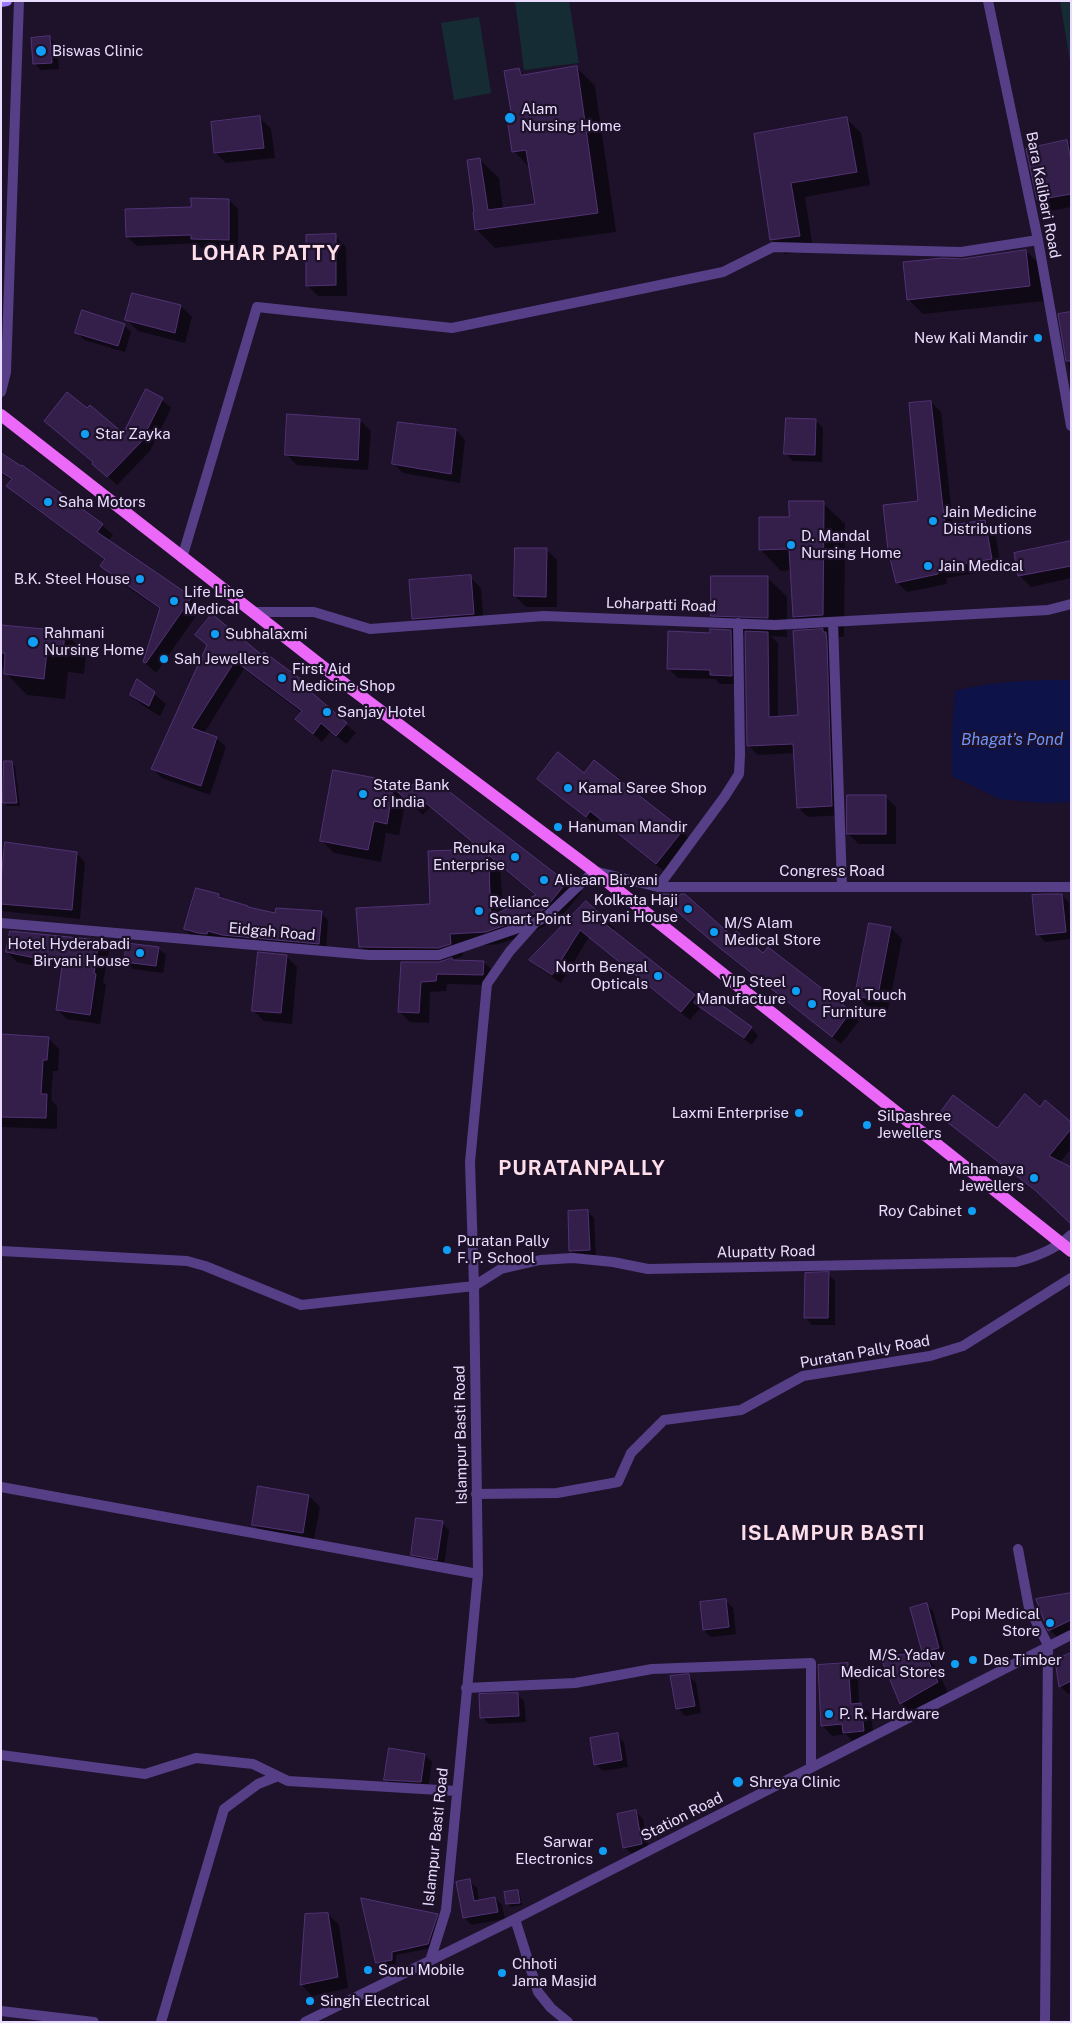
<!DOCTYPE html>
<html>
<head>
<meta charset="utf-8">
<style>
  body { margin:0 }
  #map { position:relative; width:1072px; height:2023px; overflow:hidden; background:#1d122a; font-family:"Public Sans",sans-serif }
  canvas { display:block }
  .frame { position:absolute; inset:0; border:2px solid #e9dcfe; pointer-events:none }
</style>
</head>
<body>
<div id="map">
<canvas width="1072" height="2023"></canvas>
<div class="frame"></div>
</div>
<script>
const context = document.querySelector('canvas').getContext('2d');
context.lineJoin = 'round';
function paint(path, color) { context.fillStyle = color; context.fill(path, 'evenodd'); }
function stroke(path, color, width, dash) { context.strokeStyle = color; context.lineWidth = width; context.lineCap = dash ? 'butt' : 'round'; context.setLineDash(dash || []); context.stroke(path); }
function write(font, color, halo, rows, align = 'center') {
  context.font = font + ' "Public Sans",sans-serif'; context.lineWidth = 4.5; context.setLineDash([]); context.textBaseline = 'middle'; context.strokeStyle = halo; context.fillStyle = color; for (const [text, x, y, turn = 0] of rows) {
    context.save(); context.translate(x, y); context.rotate((+turn || 0) * Math.PI / 180); context.textAlign = isNaN(turn) ? turn : align; if (halo) context.strokeText(text, 0, 0); context.fillText(text, 0, 0); context.restore();
  }
}
paint(new Path2D(`
  M515 1H569L579 63 524 70Z
  M1060 1H1071V68Z
  M479 17 491 93 454 100 441 23Z`), '#152c34');
paint(new Path2D(`
  M1071 680V802L1043 803 999 799 952 776V736L955 691C993 681 1031 680 1071 680Z`), '#0d1248');
paint(new Path2D(`
  M50 38 57 45 59 69 41 70 34 63Z
  M576 67 595 86 616 232 495 248 476 229 479 159 499 178 503 209 536 205 530 168 514 151V118L519 70 525 76Z
  M260 118 271 129 275 158 226 163 215 152Z
  M847 119 861 133 870 185 805 197 813 249 785 254 772 240 764 192Z
  M1067 142 1071 146V207L1050 211 1039 200Z
  M229 200 238 209V249L201 248 197 243 137 246 127 237 192 208Z
  M335 236 346 247 347 296H318L307 285Z
  M1026 251 1041 265 1044 301 923 314 908 299 962 260Z
  M181 306 192 317 185 343 138 331 127 320Z
  M1071 314V378L1060 315Z
  M124 325 131 332 125 352 84 340 77 332Z
  M146 391 162 400 171 408 150 451 117 485 93 464 123 435Z
  M931 402 941 412 953 526 985 521 995 531 1001 569 946 578 947 584 907 592 897 582 920 502Z
  M360 420 371 431 368 470 297 465 286 454Z
  M816 421 823 428 822 462 793 461 786 454Z
  M456 430 465 440 460 483 403 473 393 463Z
  M1 455 102 525 113 535 108 541 191 598 201 609 156 673 144 662 161 610 112 577 102 566 106 560 18 496 8 486 12 481 1 474Z
  M823 503 845 524 844 637H830L842 815 808 817 798 807 795 753 758 755 748 745 746 635H734L741 684H720L715 679 678 678 669 669 712 634 728 631 712 615 767 577 787 597V637L771 636 778 643V717L799 716 809 631 794 617 791 570 781 571 760 549 790 518Z
  M1071 542V578L1031 587 1020 576 1015 554Z
  M546 549 557 560V607H526L515 596Z
  M470 577 481 588 484 625 424 629 413 618Z
  M1 626 64 632 86 654 84 674 68 672 65 699 27 695 6 673 1 666Z
  M196 635 262 657 305 684 314 693 313 695 356 733 346 744 331 731 322 742 306 728 302 713 244 669 204 733 216 738 226 747 210 795 162 778 153 769 208 646Z
  M138 681 166 704 160 716 142 705 131 695Z
  M11 762 15 766 20 806H7L4 802Z
  M334 772 414 786 565 882 570 880 582 892 557 921 530 933 499 944 462 947 463 956 449 961 484 962 494 972 493 985 447 984 446 991 430 992 429 1023 410 1022 400 1012 402 963H439L447 960 373 959 360 947 431 905 481 850 430 807 423 815 406 799 399 835 386 833 381 862 334 853 322 841ZM500 866 536 896 503 912Z
  M584 774 682 831 690 840 665 872 599 819 595 824 539 779Z
  M885 796 896 807V844H859L848 834Z
  M76 853 85 862 80 919 1 911V884Z
  M218 895 222 900 276 915 321 913 328 920 326 950 192 936 185 929Z
  M1062 895 1069 902 1071 939 1045 942 1038 934Z
  M679 898 732 937 763 955 768 949 850 1012 859 1021 841 1044 731 958 670 905Z
  M586 902 615 929 613 931 698 1000 751 1028 758 1035 752 1045 701 1007 690 1020 589 937 561 983 539 968 531 960Z
  M891 928 902 939 888 1010 867 1006 856 995Z
  M11 932 99 941 109 951 103 982 106 985 100 1024 67 1019 57 1009 63 967 46 964 45 968 17 962 7 952Z
  M158 948 166 955 163 973 133 969 126 962Z
  M286 956 297 967 292 1024 264 1021 253 1010Z
  M1 1035 48 1038 59 1049 58 1071H53L51 1100 57 1106V1129L1 1127Z
  M1040 1108 1071 1123V1149L1059 1163 1046 1200 939 1115 998 1130Z
  M587 1211 594 1218 596 1257 578 1258 571 1251Z
  M828 1274 835 1281V1325H812L805 1317Z
  M259 1488 309 1496 320 1507 313 1544 264 1535 253 1524Z
  M442 1523 449 1530 444 1566 420 1562 412 1554Z
  M1071 1594V1630L1057 1637 1050 1630Z
  M726 1601 733 1608 736 1634 711 1637 704 1630Z
  M926 1604 933 1611 945 1655 928 1659 936 1667 948 1693 912 1714 901 1703 882 1657 927 1656 923 1652Z
  M1071 1654V1693L1068 1694 1060 1686 1057 1661Z
  M848 1664 858 1674 859 1704 871 1714 874 1741 854 1743 846 1734 832 1736 823 1726Z
  M689 1676 696 1683 701 1713 685 1716 678 1708Z
  M517 1694 524 1701 526 1722 489 1724 482 1717Z
  M617 1735 624 1742 628 1767 603 1771 595 1764Z
  M425 1755 432 1762 428 1789 392 1786 385 1779Z
  M636 1812 643 1819 649 1851 632 1854 624 1847Z
  M469 1881 477 1888 479 1901 495 1898 502 1905 505 1919 471 1925 464 1917Z
  M517 1891 520 1894 522 1905 511 1907 507 1904Z
  M328 1914 339 1925 348 1988 312 1996 302 1985 306 1915Z
  M437 1915 441 1919 432 1948 396 1955V1964L381 1966 377 1962Z`), '#0007');
const building = new Path2D(`
  M50 36 52 63 33 64 31 38Z
  M577 66 598 213 475 230 473 212H474L467 160 480 158 488 210 535 204 526 150 512 152 507 118 512 117 504 71 519 68 521 75Z
  M260 116 264 148 214 153 211 122Z
  M847 117 857 172 791 183 800 236 770 240 754 134Z
  M1067 140 1071 160V194L1037 200 1026 149Z
  M191 198 229 199V240L191 239V235L126 237 125 209 191 207Z
  M336 234V285L306 286V235Z
  M1026 250 1030 286 907 300 903 262 942 258 962 259Z
  M132 293 181 305 175 333 125 320Z
  M82 310 125 324 118 346 75 333Z
  M1071 312V361H1066L1058 314Z
  M146 389 163 398 141 442 107 477 92 464 93 462 44 421 67 392 87 408 90 405 123 433Z
  M931 401 945 526 985 520 992 559 937 568 938 574 896 583 888 550 883 505 918 501 909 403Z
  M287 414 360 419 358 460 285 455Z
  M786 418 816 419 815 455 784 454Z
  M398 422 456 429 451 474 392 464Z
  M1 453 21 466 22 465 103 524 97 532 192 597 146 663 143 662 160 608 100 566 105 559 6 486 12 479 1 472Z
  M789 501H824L823 615 793 617 789 549 759 550V517H789Z
  M1071 541V566L1018 576 1014 553Z
  M515 548H547L546 597 514 596Z
  M471 575 474 614 412 619 409 580Z
  M711 576H768V618L711 616Z
  M212 614 262 655 264 652 306 683 304 686 347 723 336 736 321 723 313 734 295 719 302 711 235 661 192 728 217 737 201 786 151 769 207 645 195 635Z
  M1 625 65 631 63 653 47 651 44 679 4 674 5 653H1Z
  M710 629 731 630 732 676 710 675V670L667 669 668 631 710 633Z
  M823 629V632H826L827 643 832 806 797 808 793 744 747 746 745 631 768 632 769 717 798 715 793 631Z
  M137 679 155 692 149 706 130 695Z
  M558 752 584 773 594 760 683 830 656 864 590 811 586 817 537 779Z
  M4 761H12L17 803H3Z
  M333 770 413 785 419 778 433 789 438 783 565 881 570 878 545 909 517 921 486 932 450 934 451 944 438 948 359 947 356 908 430 904 428 851 481 849 416 795 410 803 393 788 387 824 374 821 368 850 320 841ZM489 855 493 859 536 895 491 916Z
  M847 795H886V834H847Z
  M5 842 77 852 72 910 1 904V882Z
  M196 888 219 894 218 897 248 906V907L275 913 276 908 322 911 319 944 222 935 208 931 207 934 198 933 184 929Z
  M663 894H676L679 896 681 894H685L732 936 736 931 763 953 768 947 851 1011 832 1037 721 949 660 897Z
  M1046 894H1062L1066 932 1036 935 1032 895Z
  M586 901 607 920 604 923 695 995 681 1012 580 930 552 975 529 960Z
  M869 923 891 927 877 1000 855 996Z
  M10 931 99 940 94 973 96 974 90 1015 56 1010 63 959 36 955 35 958 6 952Z
  M127 943 159 947 156 966 124 962Z
  M258 952 287 955 281 1013 252 1011Z
  M452 958 453 960 484 961 483 975 437 974 436 981 421 982 419 1013 398 1012 401 962H439Z
  M702 991 752 1027 744 1038 694 1003Z
  M1 1034 49 1037 47 1060H43L41 1094H47L46 1118 1 1117Z
  M1025 1094 1040 1107 1045 1100 1071 1122V1129L1049 1156 1071 1167V1224L1036 1191 938 1115 953 1095 997 1128Z
  M588 1210 590 1250 569 1251 568 1211Z
  M829 1272 828 1318H804L805 1273Z
  M258 1486 309 1495 303 1533 252 1525Z
  M416 1518 443 1521 437 1560 411 1555Z
  M1071 1593V1620L1048 1631 1036 1599Z
  M726 1599 729 1627 703 1630 700 1602Z
  M927 1603 939 1648 922 1652 910 1608Z
  M1071 1653V1681L1059 1687 1055 1660Z
  M925 1654 938 1682 900 1704 880 1656Z
  M848 1663 851 1704 861 1703 864 1731 843 1733 842 1724 821 1726 818 1665Z
  M689 1674 695 1706 676 1709 670 1676Z
  M518 1693 519 1716 480 1718 479 1694Z
  M618 1733 622 1760 594 1765 590 1738Z
  M389 1748 425 1754 421 1782 384 1780Z
  M636 1810 642 1844 623 1848 617 1814Z
  M470 1879 474 1901 495 1897 498 1912 463 1918 456 1882Z
  M518 1890 520 1903 506 1904 504 1892Z
  M361 1898 438 1914 428 1944 392 1952V1960L376 1963Z
  M328 1913 338 1977 300 1985 305 1914Z`);
paint(building, '#331f4a');
stroke(building, '#523275', 1);
stroke(new Path2D(`
  M988 1 1038 240 1071 426
  M1 392 6 372 19 1
  M182 558 257 307 452 328 723 272 773 247 961 252 1038 240
  M253 612H314L370 629 544 616 775 625 1048 610 1071 604
  M833 622 842 886
  M658 887 725 796 739 774 740 755 738 623
  M1 923 369 955H439L536 922 547 916 594 871 658 887H1071
  M1 1251 187 1261 205 1266 301 1305 474 1286 501 1269 540 1260 573 1258 613 1262 648 1269 1016 1262C1036 1257 1055 1250 1071 1235
  M1 1487 478 1574
  M476 1494 557 1493 618 1482 631 1453 664 1420 741 1410 803 1376 930 1356 963 1346 1071 1278
  M1018 1549 1029 1608 1048 1645 1045 2022
  M466 1688 575 1683 652 1669 811 1663V1767
  M1 1755 145 1774 196 1758 253 1764 288 1781 456 1791
  M515 1919 538 1992 551 2008 568 2022
  M430 1961 446 1910 478 1574 474 1286 470 1162 487 984 510 951 535 923
  M1 2011 94 2022
  M161 2022 224 1809 258 1784 278 1776
  M305 2022 515 1919 1071 1635`), '#563f87', 10);
stroke(new Path2D(`
  M1 2 7 1`), '#9e77fa', 10);
stroke(new Path2D(`
  M1 415 345 684 590 868 1071 1251`), '#eb68f9', 12);
for (const [x, y, r, color] of [
  [41,51,6,"#109ff6"],
  [510,118,6,"#109ff6"],
  [1038,338,5,"#109ff6"],
  [85,434,5,"#109ff6"],
  [48,502,5,"#109ff6"],
  [933,521,5,"#109ff6"],
  [791,545,5,"#109ff6"],
  [928,566,5,"#109ff6"],
  [140,579,5,"#109ff6"],
  [174,601,5,"#109ff6"],
  [215,634,5,"#109ff6"],
  [33,642,6,"#109ff6"],
  [164,659,5,"#109ff6"],
  [282,678,5,"#109ff6"],
  [327,712,5,"#109ff6"],
  [568,788,5,"#109ff6"],
  [363,794,5,"#109ff6"],
  [558,827,5,"#109ff6"],
  [515,857,5,"#109ff6"],
  [544,880,5,"#109ff6"],
  [688,909,5,"#109ff6"],
  [479,911,5,"#109ff6"],
  [714,932,5,"#109ff6"],
  [140,953,5,"#109ff6"],
  [658,976,5,"#109ff6"],
  [796,991,5,"#109ff6"],
  [812,1004,5,"#109ff6"],
  [799,1113,5,"#109ff6"],
  [867,1125,5,"#109ff6"],
  [1034,1178,5,"#109ff6"],
  [972,1211,5,"#109ff6"],
  [447,1250,5,"#109ff6"],
  [1050,1623,5,"#109ff6"],
  [973,1660,5,"#109ff6"],
  [955,1664,5,"#109ff6"],
  [829,1714,5,"#109ff6"],
  [738,1782,6,"#109ff6"],
  [603,1851,5,"#109ff6"],
  [368,1970,5,"#109ff6"],
  [502,1973,5,"#109ff6"],
  [310,2001,5,"#109ff6"]
]) { const dot = new Path2D(); dot.arc(x, y, r, 0, 2 * Math.PI); context.fillStyle = color; context.fill(dot); stroke(dot, '#1d122a', 2); }
write('15px', '#e9dcfe', '#1d122a', [
  ["Biswas Clinic",52,51],
  ["Alam",521,109],
  ["Nursing Home",521,126],
  ["New Kali Mandir",1028,338,"right"],
  ["Star Zayka",95,434],
  ["Saha Motors",58,502],
  ["Jain Medicine",943,512],
  ["Distributions",943,529],
  ["D. Mandal",801,536],
  ["Nursing Home",801,553],
  ["Jain Medical",938,566],
  ["B.K. Steel House",130,579,"right"],
  ["Life Line",184,592],
  ["Medical",184,609],
  ["Rahmani",44,633],
  ["Nursing Home",44,650],
  ["Subhalaxmi",225,634],
  ["Sah Jewellers",174,659],
  ["First Aid",292,669],
  ["Medicine Shop",292,686],
  ["Sanjay Hotel",337,712],
  ["State Bank",373,785],
  ["of India",373,802],
  ["Kamal Saree Shop",578,788],
  ["Hanuman Mandir",568,827],
  ["Renuka",505,848,"right"],
  ["Enterprise",505,865,"right"],
  ["Alisaan Biryani",554,880],
  ["Kolkata Haji",678,900,"right"],
  ["Biryani House",678,917,"right"],
  ["Reliance",489,902],
  ["Smart Point",489,919],
  ["M/S Alam",724,923],
  ["Medical Store",724,940],
  ["Hotel Hyderabadi",130,944,"right"],
  ["Biryani House",130,961,"right"],
  ["North Bengal",648,967,"right"],
  ["Opticals",648,984,"right"],
  ["VIP Steel",786,982,"right"],
  ["Manufacture",786,999,"right"],
  ["Royal Touch",822,995],
  ["Furniture",822,1012],
  ["Laxmi Enterprise",789,1113,"right"],
  ["Silpashree",877,1116],
  ["Jewellers",877,1133],
  ["Mahamaya",1024,1169,"right"],
  ["Jewellers",1024,1186,"right"],
  ["Roy Cabinet",962,1211,"right"],
  ["Puratan Pally",457,1241],
  ["F. P. School",457,1258],
  ["Popi Medical",1040,1614,"right"],
  ["Store",1040,1631,"right"],
  ["M/S. Yadav",945,1655,"right"],
  ["Medical Stores",945,1672,"right"],
  ["Das Timber",983,1660],
  ["P. R. Hardware",839,1714],
  ["Shreya Clinic",749,1782],
  ["Sarwar",593,1842,"right"],
  ["Electronics",593,1859,"right"],
  ["Chhoti",512,1964],
  ["Jama Masjid",512,1981],
  ["Sonu Mobile",378,1970],
  ["Singh Electrical",320,2001]
], 'left');
write('15px', '#e9dcfe', '#1d122a', [
  ["Bara Kalibari Road",1043,195,79],
  ["Loharpatti Road",661,605,2],
  ["Congress Road",832,871],
  ["Eidgah Road",272,932,5],
  ["Alupatty Road",766,1252,-1],
  ["Puratan Pally Road",865,1352,-10],
  ["Islampur Basti Road",461,1435,-91],
  ["Station Road",682,1817,-27],
  ["Islampur Basti Road",436,1837,-84]
]);
write('italic 16px', '#6e93f9', '#1d122a', [
  ["Bhagat’s Pond",1012,740]
]);
context.letterSpacing = '1px';
write('bold 20px', '#fedee9', '#1d122a', [
  ["LOHAR PATTY",266,254],
  ["PURATANPALLY",582,1169],
  ["ISLAMPUR BASTI",833,1534]
]);
context.letterSpacing = '0px';
</script>
</body>
</html>
